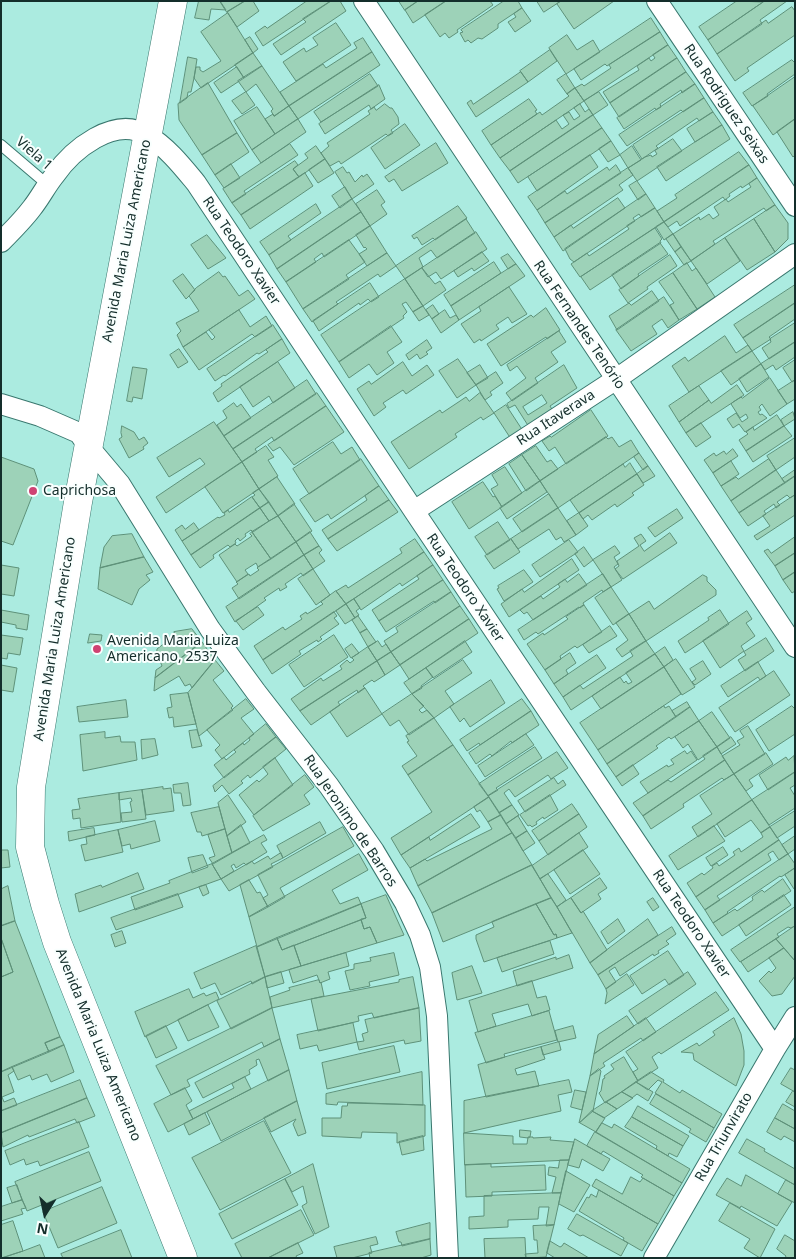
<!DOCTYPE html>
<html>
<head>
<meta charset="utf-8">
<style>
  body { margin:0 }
  #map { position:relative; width:796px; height:1259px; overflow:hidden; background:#abebe0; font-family:"Noto Sans",sans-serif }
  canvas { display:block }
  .frame { position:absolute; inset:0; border:2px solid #142e2b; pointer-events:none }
  .north { position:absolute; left:20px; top:1189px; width:50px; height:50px; -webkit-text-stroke:4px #f9fffe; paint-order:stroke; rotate:190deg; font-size:14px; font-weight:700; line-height:20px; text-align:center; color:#142e2b }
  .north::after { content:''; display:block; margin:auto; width:18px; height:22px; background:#142e2b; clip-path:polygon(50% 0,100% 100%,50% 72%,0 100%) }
</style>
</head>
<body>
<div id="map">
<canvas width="796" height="1259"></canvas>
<div class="frame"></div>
<div class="north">N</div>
</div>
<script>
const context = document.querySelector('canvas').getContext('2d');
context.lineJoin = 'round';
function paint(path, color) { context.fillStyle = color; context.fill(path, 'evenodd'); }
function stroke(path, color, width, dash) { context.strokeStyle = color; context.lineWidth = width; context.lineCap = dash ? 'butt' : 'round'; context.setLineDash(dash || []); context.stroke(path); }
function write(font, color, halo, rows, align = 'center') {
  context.font = font + ' "Noto Sans",sans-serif'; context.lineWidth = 4; context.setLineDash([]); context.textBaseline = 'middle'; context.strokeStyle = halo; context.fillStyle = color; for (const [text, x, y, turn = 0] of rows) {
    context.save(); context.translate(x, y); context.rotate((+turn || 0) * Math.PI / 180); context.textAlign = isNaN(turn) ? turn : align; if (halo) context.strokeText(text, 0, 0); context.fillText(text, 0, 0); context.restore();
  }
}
const building = new Path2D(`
  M199 1H220L226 10 211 9 209 20 195 18Z
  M220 1H245L227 12Z
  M245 1H253L259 11 237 27 227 12Z
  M307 1H331L263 46 255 33 265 26 267 28Z
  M331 1H340L346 11 281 55 273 44 306 22 303 19Z
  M399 1H418L405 10Z
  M418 1H446L413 23 405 10Z
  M446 1H490L493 5 457 30 458 32 449 38 445 33 440 37 425 15Z
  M504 1H518L522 8 498 24V28L482 39 478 38 471 43 468 40 465 42 460 33 463 32 461 30Z
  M537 1H561L544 12Z
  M561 1H614L574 29 557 4Z
  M737 1 763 2 708 40 699 27Z
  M765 1H787L760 20 762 24 717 54 708 40Z
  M792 7 795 11V35L747 68 749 71 735 81 717 54 766 20 768 23Z
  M522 8 531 21 515 32 508 22 516 17 514 14Z
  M228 13 253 53 201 88 194 78 196 67H200V70L203 72 221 61 201 32Z
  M651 18 660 32 607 66 605 64 581 80 574 69Z
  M336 23 351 45 296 81 283 62 304 48 306 52 318 45 313 38Z
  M660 32 668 45 584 101 575 88 582 84 584 86 611 68 609 65Z
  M567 35 577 50 593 40 600 52 566 74 549 48Z
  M250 37 258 49 253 53 245 40Z
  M363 38 372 52 289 106 280 92 323 64 326 68 357 48 354 43Z
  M668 45 677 58 610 103 603 92 639 70 637 66 649 58 651 61 655 58 653 55Z
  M550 50 557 61 528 82 520 71Z
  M372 52 380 65 298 119 289 106Z
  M253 53 262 66 244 78 235 65Z
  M188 57 197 59 194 78 191 92H188L187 98 180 103Z
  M677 58 686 72 619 117 610 103Z
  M792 60 795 63V74L767 94 768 96 752 106 743 93Z
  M262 66 289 106 274 116 271 111 273 109 256 84 246 92 238 81Z
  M237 67 244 78 221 93 214 83Z
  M521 72 528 82 476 117 467 103 471 100 473 104Z
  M686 72 695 84 682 93 681 90 660 104 661 107 656 110 655 108 624 129 617 118Z
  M370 74 378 86 321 122 314 112Z
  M566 74 575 88 567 94 557 80Z
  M795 77V119L773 135 753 106Z
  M208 83 237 133 202 155 179 120 178 104Z
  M695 84 704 98 683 112 681 110 627 146 619 135Z
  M379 85 385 99 371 109 369 105 325 134 319 124Z
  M575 88 584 101 500 158 491 145 537 114 540 112 542 115 569 96 567 94Z
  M246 92 255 105 242 114 232 101Z
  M599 92 608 105 593 115 584 101Z
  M704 98 713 112 699 121 697 118 656 146 658 148 642 159 633 145Z
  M529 99 537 110 535 111 537 114 491 145 482 131Z
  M385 104 390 108H392L398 117 399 124 391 130 393 133 388 136 386 134 341 164 339 161 330 166 321 153 329 146 327 143 370 114 368 111 374 107 376 110Z
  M580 104 585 112 589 109 593 115 510 171 500 158 556 120 562 129 569 124 563 115 569 112 574 120 580 116 574 108Z
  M289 106 298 119 275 134 265 119 273 114 274 116Z
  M257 107 275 134 252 150 234 121Z
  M713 112 722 125 695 142 687 129Z
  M593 115 602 128 518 183 510 171Z
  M298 119 306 132 261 163 252 150Z
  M795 119V155L793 157 777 132Z
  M405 124 420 145 385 169 371 148Z
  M722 125 730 139 666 181 657 167Z
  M602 128 611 141 537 191 528 177Z
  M237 133 249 152 215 175 202 155Z
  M673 139 682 151 637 181 628 168 645 157 651 155 652 157 657 154 655 151Z
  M611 141 620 155 608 162 599 149Z
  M436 143 448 163 402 191 394 179 389 182 385 177Z
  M290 144 298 155 244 191 246 194 232 203 223 189Z
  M316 146 325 159 299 177 293 169 308 158 305 154Z
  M632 146 641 160 628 168 620 155Z
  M739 152 749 165 664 222 657 211 677 198 675 195Z
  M590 155 598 167 537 210 528 197Z
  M325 159 334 173 318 183 309 170Z
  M295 161 298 165 293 169 299 177 241 215 232 203Z
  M231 164 240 178 224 188 215 175Z
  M616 165 621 173 545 223 537 210 565 191 567 194 607 167 609 170Z
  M749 165 757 178 742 188 741 186 729 194 730 196 725 200 723 197 680 226 677 221 668 227 664 222Z
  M343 167 347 173 349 172 355 182 362 175 363 177 367 174 374 184 352 199 335 172Z
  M628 168 633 175 619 185 623 190 554 237 545 223Z
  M305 173 313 186 250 229 241 215Z
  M757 178 775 205 766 211 764 208 713 241 715 244 691 261 673 234 699 217 700 220 709 214 713 219 719 215 714 207 726 199 728 202 751 187 749 184Z
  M637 181 646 194 638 200 629 186Z
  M345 187 352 199 340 208 332 196Z
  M377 190 385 202 381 205 387 214 370 226 356 204Z
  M646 194 655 208 641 217 639 214 633 218 635 221 574 262 570 259 565 249Z
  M618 198 625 208 563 251 554 237 571 225 573 228Z
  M352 199 361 212 277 269 269 255Z
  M316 204 321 213 288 236 291 240 269 255 260 242Z
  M775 205 788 223V239L775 252 754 219Z
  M458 206 467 218 466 219 435 240 433 238 422 245 417 237 414 239 412 236Z
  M655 208 664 222 580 277 571 264 587 253 589 256 629 229 627 226Z
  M361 212 370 226 324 257 322 253 314 259 316 262 286 282 277 269Z
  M466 219 475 233 437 258 431 250 419 258 423 267 405 279 396 266Z
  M754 219 775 252 747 270 725 238Z
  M664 222 673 234 664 240 656 227Z
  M370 226 387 253 367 266 359 254 367 249 365 247 364 248 356 235Z
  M655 228 662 239 660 241 661 243 590 290 581 277Z
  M476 232 487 249 441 279 436 272 428 277 422 268Z
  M673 234 681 247 675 252 666 239Z
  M207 235 226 258 208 269 191 245Z
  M725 238 740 261 707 284 691 261Z
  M349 240 365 262 346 275 349 279 303 309 286 282Z
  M660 243 668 254 638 274 639 276 621 289 612 275Z
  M681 247 691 261 684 265 675 252Z
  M482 252 489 261 474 271 472 268 458 277 454 271Z
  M387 253 396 266 380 277 378 274 336 302 338 304 312 322 303 309Z
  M508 254 516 264 508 269 501 258Z
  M670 255 677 266 647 287 648 289 628 303 619 290Z
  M494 262 501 273 451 306 444 295Z
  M687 263 692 271 696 268 715 297 697 309 673 273Z
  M516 264 525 276 459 320 451 306Z
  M422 268 435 284 440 281 446 290 423 306 405 279Z
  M219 272 223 277 225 276 239 296 248 290 255 299 183 347 177 335 181 331 176 323 199 311 189 296 196 288Z
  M673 273 697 309 679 320 670 305 674 303 659 282Z
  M183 274 195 290 186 299 173 281Z
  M405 279 423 306 413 312 406 302 402 304 407 312 403 316 404 318 339 362 321 335Z
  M370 283 379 297 371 302 368 299 360 305 359 303 319 331 313 321Z
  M795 285V303L743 338 734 325Z
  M509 287 527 314 512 323 508 317 496 325 499 329 481 341 480 339 474 343 461 324 481 311 479 307Z
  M652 291 659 301 617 330 609 316 629 303 631 305Z
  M664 297 679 320 668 328 662 319 652 326 657 334 631 351 616 330Z
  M795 303V319L769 337 771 339 752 351 743 338Z
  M433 305 439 314 432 319 426 310Z
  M423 306 429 315 419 321 413 312Z
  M546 308 560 330 547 339 546 337 501 366 487 344 531 315 533 317Z
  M239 310 250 327 266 316 272 326 255 337 252 334 199 370 183 347 206 332 212 340 215 337 209 330Z
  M445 310 450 318 456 315 459 320 441 333 432 319Z
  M795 323V342L769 359 762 348 771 342 770 339Z
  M273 325 282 339 259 354 257 353 225 376 224 375 215 381 207 369Z
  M391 326 402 342 387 352 394 363 377 375 369 364 349 378 339 362Z
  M559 331 566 342 551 352 558 362 535 378 538 383 512 401 506 393 526 378 517 366 510 371 507 365Z
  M725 336 736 353 748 345 752 351 689 392 672 366 685 357 688 361Z
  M282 339 290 353 218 402 213 393 222 386 221 384 268 352 266 350Z
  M427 340 432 348 426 352 428 354 420 359 417 354 409 360 406 355Z
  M795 342V357L776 370 773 365 765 370 761 364Z
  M179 349 188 362 178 368 170 355Z
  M752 351 761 364 731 385 721 371Z
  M458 359 476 385 457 398 439 371Z
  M795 360V380L792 382 783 368Z
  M278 362 295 388 273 403 269 396 253 407 240 387Z
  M403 362 412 376 427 365 434 375 406 394 403 390 383 403 386 407 374 416 357 389 369 381 371 384Z
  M761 364 769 377 747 392 739 379Z
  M480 365 488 378 476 385 467 373Z
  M564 365 577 388 550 406 553 411 529 427 515 405 509 408 507 404ZM542 395 547 403 528 415 523 407Z
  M133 367 147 369 142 399 133 397 132 402 127 401Z
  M496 372 503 383 490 392 492 395 485 400 476 385Z
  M770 378 787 404 770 416 762 404 759 407 761 410 758 412 760 415 762 414 767 418 745 432 739 424 733 428 727 419 736 413 742 422 748 418 746 414 740 418 731 404 733 402 741 397 742 398Z
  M307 380 316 394 233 449 224 436Z
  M795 380V399L787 404 778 391Z
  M737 385 744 395 686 433 679 422 709 400 711 403Z
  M699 386 709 400 679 422 669 406Z
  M317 393 326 406 274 441 272 437 255 449 257 452 242 462 233 449Z
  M480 393 494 413 483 420 481 417 455 434 457 437 409 469 391 442 440 410 442 413 466 397 469 401Z
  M234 403 237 407 241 404 251 418 224 436 217 425 227 418 223 411Z
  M506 405 523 431 511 439 494 413Z
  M326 406 344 432 294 465 280 447 273 451 268 445Z
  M591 410 608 436 566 464 555 447 549 451 542 441 550 436 551 437Z
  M793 412 795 419 784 426 781 420Z
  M777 415 784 426 746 451 739 440 748 434 746 432 753 427 754 430Z
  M214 422 242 462 166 513 156 497 205 464 200 458 169 477 157 458Z
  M701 423 711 437 696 447 686 433Z
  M122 426 134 432 139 440 144 437 148 443 143 447 144 449 129 458 119 439 122 437 121 433Z
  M784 426 792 436 753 462 746 451Z
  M606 437 608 439 612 437 619 447 631 440 639 453 558 508 540 481Z
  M795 438V457L776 470 767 456Z
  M333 442 341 454 352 447 360 460 309 494 293 469Z
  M266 446 274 457 268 460 278 476 259 489 242 462Z
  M536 446 547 462 551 460 558 469 540 481 522 455Z
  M733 449 738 456 713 473 704 460 714 453 716 456 724 451 726 454Z
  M639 453 648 466 643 470 634 457Z
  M522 455 540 481 526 491 509 464Z
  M1 457 34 469 38 481 13 545 1 541Z
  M361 459 379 486 331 519 328 514 315 522 300 500Z
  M769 459 776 470 731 501 721 486 736 477 738 479Z
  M731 461 739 474 721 486 713 473Z
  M242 462 259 489 223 513 205 487Z
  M630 463 637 474 579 513 570 500 623 464 625 467Z
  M648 466 655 476 643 483 637 474Z
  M505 467 522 493 502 507 491 489 498 485 492 475Z
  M776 470 785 483 739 513 731 501Z
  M795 470V476L785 483 782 479Z
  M637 474 644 485 632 493 634 495 617 507 615 504 592 520 588 515 583 519 579 513Z
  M795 476V495L790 498 787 495 777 502 780 505 776 508 774 504 764 511 766 514 748 526 739 513Z
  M277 477 295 504 278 516 259 489Z
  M540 481 547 492 507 519 500 508Z
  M483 482 493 497 495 496 502 507 469 529 452 502Z
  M379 486 389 500 328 539 322 530 367 500 365 496Z
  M259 489 269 502 260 508 252 497 255 495 253 493Z
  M549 494 558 508 522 532 513 519Z
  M795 495V515L757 540 754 536 770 526 763 516Z
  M252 497 260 508 191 555 182 541 218 517 219 518 225 515 224 513 228 510 229 512Z
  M389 500 398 512 337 551 328 539Z
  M269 502 278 516 269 521 260 508Z
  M294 504 312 531 296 542 278 516Z
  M260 508 269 521 253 532 251 530 245 534 246 536 240 541 238 538 235 541 236 543 230 547 228 545 213 555 214 558 200 568 191 555Z
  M558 508 576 535 564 542 561 537 556 540 549 529 518 549 511 539Z
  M677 509 683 518 655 537 648 528Z
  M579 513 588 526 576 535 567 521Z
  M278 516 296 542 271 559 252 532Z
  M498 522 510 540 487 555 475 537Z
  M194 523 199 530 182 541 175 530 182 525 185 529Z
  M252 532 271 559 258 567 256 563 245 570 248 574 237 582 219 555 235 544 237 546 252 536 250 534Z
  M310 532 319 546 304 555 296 542Z
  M670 533 677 543 623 579 615 569 619 566 617 561 639 546 634 538 641 534 646 541 640 545 644 551Z
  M132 534 144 557 100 568 104 547 112 536Z
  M795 537V553L775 566 764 551 768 549 771 553Z
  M415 539 424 552 346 604 336 591 346 585 348 588 402 553 400 549Z
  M511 539 520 552 494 569 485 556Z
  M569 540 578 552 540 577 532 565Z
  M296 542 304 555 239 599 232 588 238 584 236 582 249 574 250 576 259 570 257 568 258 567Z
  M319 546 322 550 319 553 325 561 313 569 304 555Z
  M615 546 620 553 614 557 618 564 614 567 622 580 611 587 593 560Z
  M584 547 593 560 584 567 575 554Z
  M424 552 433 565 402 586 400 583 361 610 354 599Z
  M795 553V572L783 580 775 566Z
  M304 555 313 569 303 576 301 573 285 584 287 587 280 591 279 588 264 598 266 600 235 622 226 607Z
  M144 557 153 572 146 575 150 580 139 589 132 605 98 589 100 568Z
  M572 559 579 570 509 617 501 604 522 589 524 592Z
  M1 565 19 568 14 596 1 594Z
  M433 565 443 580 379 621 372 610 419 579 417 576Z
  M313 569 330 595 316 605 298 579Z
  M524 570 533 582 504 601 497 589 499 588 498 586Z
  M795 572V591L792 593 783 580Z
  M579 574 587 585 533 620 527 612 524 614 520 610 541 596 543 599 560 587 558 584 565 579 567 582Z
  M603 574 611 587 603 592 602 590 583 603 584 605 580 608 579 607 538 634 536 632 524 640 518 630Z
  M703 575 707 577V581L716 590V595L646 641 629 614 649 601 654 609Z
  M443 580 451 592 435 603 434 601 386 632 379 621Z
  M611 587 629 614 613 625 595 598Z
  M336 591 346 604 263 660 254 646 283 627 285 630 302 619 300 616 306 612 307 614 323 604 321 602Z
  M451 592 460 606 391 652 384 641 398 632 396 628Z
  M354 599 360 608 356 611 359 615 355 618 346 604Z
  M346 604 355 618 345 624 336 611Z
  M584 605 602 632 577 648 575 646 560 656 561 659 545 670 527 644 543 633 544 635 568 619 566 617Z
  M460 606 469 619 400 665 391 652Z
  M258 607 264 615 243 630 236 621Z
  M1 610 29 615 27 630 16 628V625L1 622Z
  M720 610 729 624 685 653 678 641 709 620 708 618Z
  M747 611 752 619 746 623 755 636 741 646 744 651 720 668 703 641Z
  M334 612 337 616 334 618 339 624 320 637 322 639 318 642 317 640 299 651 301 654 272 674 263 660Z
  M629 614 646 641 622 657 616 649 628 640 616 623Z
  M358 616 367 629 360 633 352 620Z
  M469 619 478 633 409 679 400 665Z
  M610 626 617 636 589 653 583 645Z
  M192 629 202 642 155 678 156 670 162 666 160 661H156L157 649 175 635 174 632Z
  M367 629 376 642 368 647 360 633Z
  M90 634 102 635 101 641 88 643Z
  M1 635 23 638 20 655 8 653 7 659 1 658Z
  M334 635 348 657 304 687 289 665Z
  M766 638 774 651 745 671 738 660 746 655 744 652Z
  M378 641 382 647 386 644 391 652 377 661 368 647Z
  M465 641 472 652 433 678 426 668Z
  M646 641 655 654 571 710 563 697 580 685 583 689 633 656 630 651Z
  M202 642 215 660 192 688 190 684 185 686 179 676 154 691 155 678Z
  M352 644 359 653 351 658 345 649Z
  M368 647 377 661 300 711 291 699 321 678 323 681 342 669 340 666 347 660 350 663 354 660 352 658Z
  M665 647 673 660 664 667 655 654Z
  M391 652 400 665 385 675 377 661Z
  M570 653 576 663 566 670 568 674 554 684 545 670Z
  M655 654 664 667 601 709 592 696 620 677 624 683 626 681 628 684 632 682 626 673Z
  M597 655 606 668 563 697 554 684Z
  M676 659 695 687 682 695 664 667Z
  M215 660 224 671 213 680 233 706 231 708 233 710 199 736 188 693Z
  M463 660 472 673 445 691 454 704 434 718 412 694Z
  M377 661 385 675 374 682 372 680 363 686 365 688 358 693 357 690 338 702 340 705 311 725 300 711Z
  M703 661 711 674 695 685 692 682 696 679 690 669Z
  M758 662 766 676 760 680 758 677 728 697 721 686Z
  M1 665 17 668 13 692 1 690Z
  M664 667 681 694 598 750 580 723Z
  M426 668 433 677 421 686 422 688 412 694 404 683Z
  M774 671 790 695 735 732 719 708Z
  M491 680 505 703 470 727 464 718 460 722 450 707Z
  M365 688 382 714 347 737 330 712Z
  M188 693 196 724 174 727 173 717 169 718 167 708 172 707 170 695Z
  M412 694 424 706 419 710 422 713 427 710 434 718 409 735 399 720 390 726 382 714Z
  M246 699 254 709 241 718 254 734 222 759 215 750 220 745 207 730Z
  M522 699 531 711 480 745 479 743 467 751 460 740Z
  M126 700 128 717 79 722 77 707Z
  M687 702 690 707 676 717 672 711Z
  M664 706 665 708 669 706 676 717 607 764 598 750Z
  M792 706 795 709V734L769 751 756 730Z
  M690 707 699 721 671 739 669 737 656 746 658 748 616 777 607 764Z
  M531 711 539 725 512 743 511 741 492 756 490 754 476 764 469 753Z
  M712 712 730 738 717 747 699 721Z
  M434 718 453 745 408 775 402 766 417 756 407 742 409 741 406 736Z
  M699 721 717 747 698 760 688 744 683 748 675 737Z
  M266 724 276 737 224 778 214 765 224 757 226 760 236 752 234 750 243 743 244 745 250 740 249 738Z
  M748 726 765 754 734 774 722 756 740 745 737 741 744 737 740 731Z
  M197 730 202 746 192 748 189 731Z
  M105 732V738L120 736 121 742H135L137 760 83 771 80 735Z
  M526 734 534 745 485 777 478 766Z
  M276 737 286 749 250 778 248 775 241 781 243 783 229 794 222 785 215 792 213 786Z
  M731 737 736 744 721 754 717 747Z
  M155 739 158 755 142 759 141 740Z
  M453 745 489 797 401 855 391 838 432 812 408 775Z
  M535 747 542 758 496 788 498 790 488 796 479 784Z
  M717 747 725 760 643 816 633 803 668 780 671 782 705 759 703 756Z
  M685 751 687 754 691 751 697 760 648 793 640 782 667 765 668 767 674 764 671 760Z
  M557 752 568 768 551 779 548 775 515 797 509 789 504 793 512 805 499 813 488 796Z
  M766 753 773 764 749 780 753 786 746 791 734 774Z
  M794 756 795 772 768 790 759 775 786 757 788 760Z
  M275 758 293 785 254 815 239 795 257 780 259 782 268 774 263 767Z
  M725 760 734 774 724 780 722 778 683 804 684 807 651 829 643 816Z
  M633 765 639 774 622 786 616 777Z
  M795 772V785L790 788 795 796V808L769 825 752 800Z
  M734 774 752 800 698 837 692 827 712 814 700 796Z
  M305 775 314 787 304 795 310 804 263 831 253 816Z
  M554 778 558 784 563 780 566 785 525 812 518 801Z
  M188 783 191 805 183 806 181 793H174L173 785Z
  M163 787V789L171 788 174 811 146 815 142 790Z
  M142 790 146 819 122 822 121 813 132 812 130 802 132 801 131 798 119 800V793Z
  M119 793 121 822 81 828 80 818 73 819 72 810 80 809 78 799Z
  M228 795 246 822 227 836 218 803Z
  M550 795 558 810 544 819 543 817 536 822 537 824 532 827 530 825 528 826 520 815Z
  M489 797 501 815 488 822 480 810 477 812 474 807Z
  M752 800 770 827 761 833 751 820 725 837 717 824Z
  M572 804 579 814 539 841 532 831Z
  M512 805 519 815 506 824 499 813Z
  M219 807 225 829 202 836 201 832H197L191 813Z
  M795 811V826L777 838 770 827Z
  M471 814 480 827 410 868 401 855 429 837 430 840Z
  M579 814 587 827 548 855 539 841Z
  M501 815 512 833 418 886 410 868 425 859 427 861 492 829 488 822Z
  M518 816 527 831 516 838 506 824Z
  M155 821 160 841 131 849 130 844 122 846 118 830Z
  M320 822 326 833 283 858 277 846Z
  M241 825 250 843 232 853 227 836Z
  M714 826 725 841 678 870 669 856Z
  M343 827 354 846 280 888 285 897 268 907 263 898 268 895 258 875Z
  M770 827 779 840 696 897 687 883 702 873 704 875 713 868 712 866 717 863 719 866 735 855 733 852 739 848 741 852 763 837 761 833Z
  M94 828 95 835 69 841 68 832Z
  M225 829 232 853 213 864 209 858 215 856 208 835Z
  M118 830 123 852 85 861 81 845 87 844 86 837Z
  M527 831 535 843 523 851 516 838Z
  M512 833 532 865 432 913 418 886Z
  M579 833 588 847 540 879 532 866Z
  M264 835 267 840 261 843 267 852 246 865 244 863 236 868 234 864 231 866 234 871 221 879 212 864Z
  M795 836V849L788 854 782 845Z
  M779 840 788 854 779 860 773 851 768 854 771 860 717 896 720 900 705 910 696 897Z
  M723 847 728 855 711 866 706 858Z
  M1 850H8L10 867 1 868Z
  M583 850 600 874 570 894 554 870Z
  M281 853 283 858 271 864 273 867 229 891 221 879 252 861 254 864 268 856 270 859Z
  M359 854 368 870 332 890 340 904 358 897 361 904 257 947 249 917Z
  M788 854 795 864V868L781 877 780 876 727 912 728 913 713 923 705 910Z
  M203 855 208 867 192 873 188 858Z
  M212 864 221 879 135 910 131 897 170 883 169 881Z
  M532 865 551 898 443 942 432 913Z
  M795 868V888L794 889 785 875Z
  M138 873 144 889 79 912 75 894 101 885 102 887Z
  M548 874 566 900 557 907 540 879Z
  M600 878 607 888 598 894 601 899 581 913 571 898Z
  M783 879 791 891 722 936 713 923 735 909 737 911 753 900 752 897 762 890 764 892Z
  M249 880 257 893 260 892 268 907 249 917 240 885Z
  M206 885 209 893 203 896 199 887Z
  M8 886 15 921 1 926V887L2 888Z
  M178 894 183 907 116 930 111 918Z
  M386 895 404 935 377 943 370 927 364 929 361 919 366 918 361 904Z
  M784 895 791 905 746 936 739 925Z
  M551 898 557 907 572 933 557 938 556 934 554 935 536 904Z
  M571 898 581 913 583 911 607 950 590 963 557 907Z
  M653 898 659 907 653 911 647 902Z
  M361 904 366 918 282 950 277 938Z
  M536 904 554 935 556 934 557 938 484 962 476 939V935L494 927 492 922Z
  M795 907V926L791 928 788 927 777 934 779 937 740 962 731 950Z
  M618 919 625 931 608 944 601 932Z
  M648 919 658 935 598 975 590 963Z
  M361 920 364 929 370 927 377 943 301 966 294 946Z
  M15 921 60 1037 45 1043 49 1052 1 1072V977L13 972 1 938V926Z
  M795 926V961L776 939Z
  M672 927 676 934 666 941 669 944 658 951 659 953 654 956 653 954 620 976 615 967 609 971 616 982 606 989 598 975Z
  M122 931 126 943 115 947 111 935Z
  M1 938 13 972 1 977Z
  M277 938 282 950 294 945 301 966 265 977 257 947Z
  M776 939 784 948 748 972 741 962Z
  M550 941 554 954 502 972 497 958Z
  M256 946 265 977 252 984 251 981 221 995 215 983 201 989 194 973Z
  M784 948 795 961V976L782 994 772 996 759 981 769 971 771 973 776 968 769 958Z
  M668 951 684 975 669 985 665 979 642 994 630 976Z
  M346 953 349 966 328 972 330 979 320 983 317 975 293 983 289 970Z
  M394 953 399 975 369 982 370 986 350 990 345 971 354 969V964L371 961 370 958Z
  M569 955 573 968 517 986 513 971 556 957V959Z
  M472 966 482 993 457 1000 452 973Z
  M281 972 284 983 267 988 265 977Z
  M688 972 696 984 638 1024 629 1011Z
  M627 974 634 985 605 1004 607 993 606 989Z
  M265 977 272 1008 231 1029 217 1001Z
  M413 977 419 1008 374 1018 372 1013 358 1016 359 1021 318 1031 311 999 399 982V980Z
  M319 980 320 983 321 982 324 996 272 1008 270 997 290 990 289 988Z
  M532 981 537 998 546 996 550 1010 532 1016 528 1004 492 1014 496 1026 478 1032 469 1001Z
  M189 989 193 998 204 993 206 996 216 992 219 999 145 1037 135 1012Z
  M716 992 729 1010 661 1054 659 1052 652 1057 658 1068 638 1081 633 1072 638 1069 626 1052Z
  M208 1005 219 1027 188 1041 178 1020Z
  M272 1008 280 1039 264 1047 262 1042 187 1080 190 1086 171 1095 156 1066Z
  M419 1008 421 1041 405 1044 404 1040 359 1050 357 1042 364 1041 362 1034 368 1032 365 1020Z
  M549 1011 557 1040 504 1054 505 1057 486 1063 475 1033Z
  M627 1016 634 1026 594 1054 598 1035Z
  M646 1018 656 1032 643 1041 641 1038 603 1063 605 1066 590 1076 594 1054Z
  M734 1018 741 1034 744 1051V1065L736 1086 694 1060 693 1053 681 1052 697 1043 699 1046 715 1035 713 1032Z
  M353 1023 357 1042 319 1051 317 1045 300 1049 297 1035Z
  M166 1026 177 1048 156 1058 146 1036Z
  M573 1026 576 1038 558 1042 555 1031Z
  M60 1037 64 1045 49 1052 45 1043Z
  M280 1039 289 1070 268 1081 259 1059 256 1060 257 1065 249 1070 250 1074 203 1098 195 1083Z
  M559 1042 561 1050 543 1055 541 1047Z
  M64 1045 74 1072 51 1082 47 1074 32 1080 30 1075 18 1080 12 1067Z
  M394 1046 400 1072 327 1089 322 1063Z
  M541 1047 545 1059 515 1069 517 1075 535 1071 539 1086 486 1097 478 1065Z
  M624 1057 638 1081 605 1103 599 1093 601 1091 603 1079 605 1078 604 1076 614 1069 611 1065Z
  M12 1067 14 1071 8 1075 14 1092 2 1097 4 1102 14 1098 17 1105 1 1111V1072Z
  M791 1068 795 1070V1092L781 1084Z
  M599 1069 601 1071 593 1111 579 1123 590 1076Z
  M289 1070 297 1101 221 1141 207 1112Z
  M422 1072 423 1105 338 1102 337 1105 326 1104V1094Z
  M651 1072 664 1080 663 1082 680 1093 682 1090 722 1114 714 1128 655 1093 662 1082 658 1080 648 1090 636 1082Z
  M245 1077 251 1089 193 1119 189 1111 234 1088 232 1084Z
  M80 1080 87 1098 1 1133V1111Z
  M569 1080 572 1092 558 1095 561 1111 464 1133V1101Z
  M636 1082 653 1092 648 1101 637 1094 632 1098 622 1092Z
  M185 1088 192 1101 186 1105 193 1119 168 1132 154 1104Z
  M575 1090 586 1092 582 1110 571 1107Z
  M793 1091 795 1092V1107L786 1102Z
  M622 1092 633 1098 617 1109 606 1102Z
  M656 1094 714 1128 706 1142 689 1132 691 1129 650 1104Z
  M87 1098 95 1116 77 1123 75 1119 29 1137 28 1135 3 1147 1 1133Z
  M297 1101 306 1133 298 1136 293 1124 296 1119 271 1132 264 1118Z
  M606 1102 617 1109 604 1118 592 1111Z
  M348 1103 425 1105V1136L397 1143V1133L362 1132 361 1138 322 1136V1118H341L342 1106H347Z
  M783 1104 795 1111V1129L775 1118Z
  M638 1106 689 1136 683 1146 632 1117Z
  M592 1111 605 1118 596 1132 580 1123Z
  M205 1113 210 1124 189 1135 184 1124Z
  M632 1117 683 1146 677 1157 669 1153 668 1156 656 1149 657 1146 625 1127Z
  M775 1118 795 1129V1142L784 1136 781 1140 767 1132Z
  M264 1121 291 1173 220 1210 192 1158Z
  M79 1122 89 1147 40 1166 38 1161 26 1165 24 1159 10 1165 5 1151Z
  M602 1123 612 1128 614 1124 690 1169 682 1183 596 1132Z
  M520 1130 531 1131 530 1137 528 1138 520 1137Z
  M595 1132 682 1183 674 1196 641 1177 643 1175 603 1151 601 1154 587 1146Z
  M464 1133 513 1136V1144H527L528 1137H533V1138L551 1137 550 1140 574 1142 569 1160 465 1165Z
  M423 1136 424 1150 402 1155 399 1142Z
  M575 1139 610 1159 603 1171 582 1159 579 1168 568 1165Z
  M747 1139 765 1149 764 1151 795 1169V1185L739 1153Z
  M89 1152 101 1181 27 1211 15 1182Z
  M560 1160H569L561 1193H552L556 1177 548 1175 549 1167 558 1168Z
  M313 1164 329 1227 315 1234 302 1206 307 1203 303 1186 292 1192 285 1179Z
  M491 1164V1167L545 1165 546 1190 492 1192V1196L466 1197 465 1165Z
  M566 1171 590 1185 574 1212 559 1204Z
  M746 1175 792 1202 777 1226 741 1206 740 1208 716 1195 727 1178 741 1186Z
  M631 1177 640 1182 643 1178 674 1196 658 1224 592 1186 596 1179 622 1194Z
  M285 1179 298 1205 232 1239 219 1214Z
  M786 1180 795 1185V1203L778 1194Z
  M17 1185 22 1200 12 1203 7 1188Z
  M102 1187 117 1223 58 1248 43 1212Z
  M599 1190 658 1224 642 1251 623 1240 624 1238 579 1211 587 1197 589 1198 591 1194 596 1197Z
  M561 1193 554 1225 546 1226 549 1207H539L538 1219 508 1220V1227L469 1229V1217L484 1216V1196Z
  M22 1200 26 1208 21 1209 23 1214 1 1221V1207Z
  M730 1203 775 1229 760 1258 744 1248 750 1239 719 1221Z
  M301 1210 314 1235 268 1258H242L235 1244Z
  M577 1214 628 1243 621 1256 583 1235 580 1236 568 1229Z
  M13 1221 23 1251 1 1258V1225Z
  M430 1223V1239L402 1246 401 1242H399L396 1232Z
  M554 1225 546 1257 526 1258 525 1254 538 1253 537 1240H534L533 1226Z
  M121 1230 132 1258H63L61 1254Z
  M785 1235 795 1241V1258H785L786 1256 777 1249Z
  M376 1237 378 1244 370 1246 372 1253 352 1258H337L334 1247Z
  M525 1238 526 1258H485L484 1239Z
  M430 1239 431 1255 421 1258H370L369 1253Z
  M550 1241 560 1247 562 1246 564 1243 589 1258H555L547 1253Z
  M298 1243 303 1253 296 1256 297 1258H268Z
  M40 1245 45 1258H2L23 1251Z`);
paint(building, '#9dd2b8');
stroke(building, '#5e9179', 1);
const lane = new Path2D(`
  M1 145 48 185`);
const street = new Path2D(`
  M364 1 795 647
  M657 1 795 206
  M1 242C12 231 23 220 32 208 40 198 46 186 54 176 72 150 114 115 147 135 167 147 182 166 196 183L414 511 775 1049
  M1 404 40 416 79 433 88 446 120 484 210 629 256 692 329 786 374 851 405 903 420 935 430 967 437 1016 448 1258
  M414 511 615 380 795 254
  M654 1258 775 1049 795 1017`);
const secondary = new Path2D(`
  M173 1 78 502 31 787 30 847 45 904 57 942 183 1258`);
stroke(lane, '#39776e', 12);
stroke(street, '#39776e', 22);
stroke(secondary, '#39776e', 29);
stroke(lane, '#fff', 10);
stroke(street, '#fff', 20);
stroke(secondary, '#fff', 28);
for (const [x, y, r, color] of [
  [33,491,5,"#cf4273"],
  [97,649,5,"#cf4273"]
]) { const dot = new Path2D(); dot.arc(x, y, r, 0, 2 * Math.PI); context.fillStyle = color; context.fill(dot); stroke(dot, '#f9fffe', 2); }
write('14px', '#142e2b', '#f9fffe', [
  ["Rua Rodriguez Seixas",726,104,56],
  ["Viela 1",34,154,41],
  ["Avenida Maria Luiza Americano",127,241,-79],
  ["Rua Teodoro Xavier",241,251,56],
  ["Rua Fernandes Tenório",579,325,56],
  ["Rua Itaverava",556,418,-33],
  ["Rua Teodoro Xavier",465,588,56],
  ["Avenida Maria Luiza Americano",55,639,-81],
  ["Rua Jeronimo de Barros",350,821,56],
  ["Rua Teodoro Xavier",691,924,56],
  ["Avenida Maria Luiza Americano",98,1045,68],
  ["Rua Triunvirato",724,1137,-60]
]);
write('14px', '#142e2b', '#f9fffe', [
  ["Caprichosa",43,491],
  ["Avenida Maria Luiza",107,641],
  ["Americano, 2537",107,657]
], 'left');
</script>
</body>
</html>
